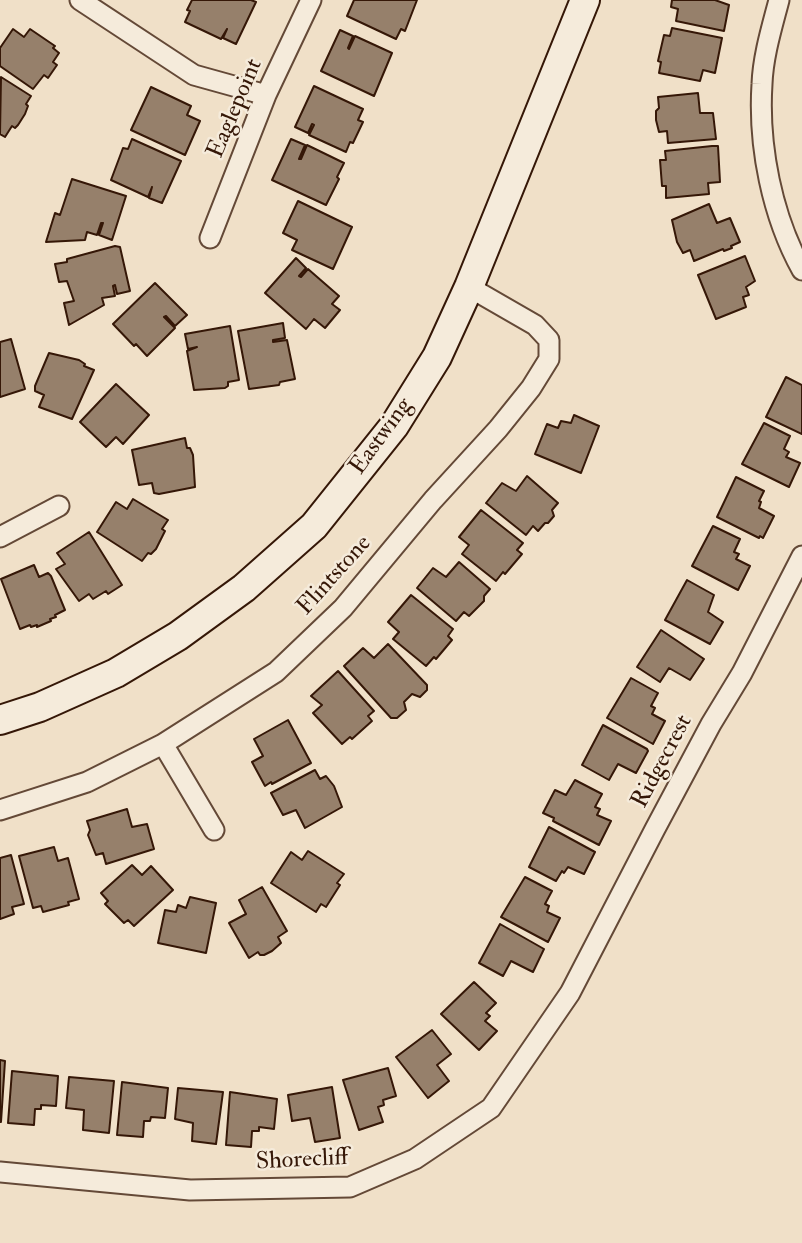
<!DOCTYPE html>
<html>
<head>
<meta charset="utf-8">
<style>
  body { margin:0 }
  canvas { display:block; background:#f0e0c8 }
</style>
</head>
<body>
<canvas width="802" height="1243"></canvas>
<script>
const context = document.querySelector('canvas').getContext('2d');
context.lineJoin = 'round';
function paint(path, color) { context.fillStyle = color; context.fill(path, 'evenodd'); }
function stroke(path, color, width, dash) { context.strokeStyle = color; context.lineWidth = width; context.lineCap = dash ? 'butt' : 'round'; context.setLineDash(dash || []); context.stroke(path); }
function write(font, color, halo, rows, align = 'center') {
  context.font = font + ' "IM FELL Double Pica",serif'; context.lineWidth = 5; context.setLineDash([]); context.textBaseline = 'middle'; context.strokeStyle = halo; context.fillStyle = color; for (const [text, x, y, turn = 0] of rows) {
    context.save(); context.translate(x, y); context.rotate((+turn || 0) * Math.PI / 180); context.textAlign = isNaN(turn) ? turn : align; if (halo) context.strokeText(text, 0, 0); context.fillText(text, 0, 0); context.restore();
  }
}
const building = new Path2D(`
  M192 0H251L256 2 236 44 223 38 227 29 221 39 185 22 190 11 187 10Z
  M354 0H417L405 31 401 29 396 39 347 16Z
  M672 0H715L729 5 724 31 676 21 678 9 671 7Z
  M672 28 722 38 715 73 703 70 700 81 659 73 661 62 658 61 664 35 670 36Z
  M13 29 24 37 30 29 55 46 53 48 59 53 53 62 57 65 48 78 44 75 33 89 0 66V48Z
  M340 30 353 36 348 48 349 49 355 36 392 53 374 96 321 71Z
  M1 77 31 96 26 104 28 106 25 114 18 125 15 128 12 126 5 137 0 134Z
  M314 86 363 109 358 120 363 122 353 143 350 142 346 152 309 135 314 125 312 124 308 133 295 127Z
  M151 87 191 106 187 115 200 121 185 155 131 130Z
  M698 93 700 113H713L716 139 668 143 667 131 659 132 656 120V111L659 108 658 97Z
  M132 139 181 161 162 203 149 198 152 187 148 197 111 180 123 148 128 149Z
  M291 139 305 145 299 159H301L307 145 344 163 337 177 339 179 326 205 272 180Z
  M712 146H718L720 182 708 183 709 194 666 198V186H662L660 160H666L665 151Z
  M72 179 126 196 112 240 99 235 103 223H101L97 235 87 232 85 240 46 242 55 213 60 215Z
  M298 201 352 227 333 269 292 250 297 240 283 233Z
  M709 204 717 223 730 218 740 242 731 246 732 248 724 251 723 249 694 261 690 250 683 253 677 242 672 220Z
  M115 246 120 247 130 291 117 294 115 285 113 286 115 296 102 298 104 305 69 325 64 303 74 301 67 281 59 282 55 264 67 262V259Z
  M745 256 755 281 746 287 749 295 743 297 746 307 716 319 698 275Z
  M296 258 306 268 299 276 301 277 308 269 339 296 332 304 340 310 325 328 314 319 306 329 265 293Z
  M155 283 187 315 175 326 166 316 164 317 175 328 147 356 136 344 134 346 113 324Z
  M283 323 285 338 273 340V342L287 340 295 379 280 382 279 385 249 389 238 331Z
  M230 326 239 380 228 382V386L225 388 194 390 187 351 197 347 188 349 185 334Z
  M11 339 25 389 0 397V342Z
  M49 353 79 360 85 364 84 366 94 370 72 419 39 407 44 395 35 391V386Z
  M786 377 802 385V434L766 417Z
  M116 384 149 415 123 444 116 437 106 447 80 422Z
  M574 415 599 426 581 473 535 454 547 424 558 428 561 421 571 423Z
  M764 423 790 436 784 449 789 452 786 457 800 463 789 487 742 464Z
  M185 438 187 448H190L193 455 195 487 159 494 154 493 152 483 139 485 132 450Z
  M527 476 558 503 552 510 554 516 548 523H545L538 531 533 526 526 535 486 503 502 483 516 491Z
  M736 477 764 491 759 501 761 502 759 508 774 516 763 538 760 536 759 538 717 517Z
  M133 499 168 520 162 529 165 531 156 549 151 554 148 553 142 561 97 532 116 502 127 509Z
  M481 510 523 543 517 550 522 554 505 574 503 572 496 581 462 554 469 545 459 537Z
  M713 526 740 539 734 552 739 554 736 559 750 566 738 590 692 566Z
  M89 532 122 585 108 594 106 591 93 599 89 594 79 601 56 569 65 564 57 553Z
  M459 562 490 589 484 596V601L469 616 464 612 456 621 417 588 433 568 446 577Z
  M34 565 39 577 48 573 51 576 65 610 55 615 56 617 50 619 51 621 37 627V625L31 627 30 625 20 629 1 579Z
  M687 580 714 595 708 612 723 622 710 644 665 620Z
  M411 595 453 629 448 636 452 640 436 659 434 657 426 666 393 639 399 632 388 622Z
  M661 630 704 659 690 680 669 668 660 682 637 667Z
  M388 644 427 685V690L420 697 412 694 404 702 406 710 397 718H391L344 666 363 648 374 658Z
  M338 671 374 711 368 716 372 721 352 739 350 737 342 744 313 713 322 705 311 696Z
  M631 678 658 693 651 706 655 708 652 714 665 721 653 744 607 718Z
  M288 720 311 763 272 784 271 782 265 786 252 762 263 756 254 739Z
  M603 725 647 749 648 751 636 773 618 764 609 780 582 765Z
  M315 770 320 779 326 776 334 786 342 807 305 828 296 810 283 815 271 793Z
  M575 780 602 794 595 807 600 809 597 815 611 821 599 845 553 821 554 818 543 813 555 790 566 795Z
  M127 809 132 827 147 824 154 849 106 864 103 853 96 855 88 835 90 830 87 821Z
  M549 827 595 852 584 874 568 867 564 873 562 871 556 881 529 867Z
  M54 847 58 861 68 858 79 899 68 902 69 905 43 912 41 906 33 908 19 856Z
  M308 851 344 874 337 883 340 885 326 907 321 904 316 912 271 883 291 852 302 860Z
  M11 855 24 904 12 907 14 914 0 919V858Z
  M132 865 142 875 151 866 173 890 134 926 128 920 124 923 105 904 108 901 101 893Z
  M525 877 552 891 545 904 549 906 547 912 560 918 548 942 501 917Z
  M262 887 287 931 278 937 281 943 272 951 264 955H260L258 952 249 958 229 923 246 914 239 900Z
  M190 897 216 903 206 953 158 943 165 910 176 912 178 905 186 908Z
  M500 924 544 949 533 972 511 961 503 976 479 963Z
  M474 982 496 1003 486 1013 490 1016 485 1021 497 1031 479 1050 441 1014Z
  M432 1030 451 1054 437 1065 449 1081 428 1098 396 1057Z
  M0 1060 5 1061 1 1122H0Z
  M388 1068 396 1096 383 1100 384 1105 378 1107 383 1122 359 1130 343 1080Z
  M12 1071 58 1076 56 1106 41 1105V1109H35L34 1125 8 1123Z
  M69 1077 114 1081 109 1133 83 1130 84 1110 66 1108Z
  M122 1082 168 1088 165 1118 151 1117 150 1121H144L143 1137 117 1135Z
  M332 1087 340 1138 315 1142 310 1118 292 1121 288 1095Z
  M178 1088 223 1092 216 1144 192 1141 193 1123 175 1119Z
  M230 1092 277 1099 274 1129 259 1127V1131H252L251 1147 226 1145Z`);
paint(building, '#96806b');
stroke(building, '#351707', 2);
const street = new Path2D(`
  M80 0 194 75 266 95
  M779 0C772 27 763 56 762 84 758 146 772 216 802 270
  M210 238 266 95 311 0
  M0 537 59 506
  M163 744 214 830
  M0 810 87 782 163 744 276 672 343 608 433 500 498 429 531 388 549 359V340L535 325 469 287
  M0 1172 190 1190 350 1187 415 1159 491 1108 570 993 655 829 711 724 742 673 802 556`);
const secondary = new Path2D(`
  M0 720 40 707 116 673 178 636 244 588 314 526 394 426 437 357 469 287 585 0`);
stroke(street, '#644937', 23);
stroke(secondary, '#351707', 32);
stroke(street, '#f5ebdb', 19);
stroke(secondary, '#f5ebdb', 28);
write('24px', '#351707', '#f5ebdb', [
  ["Eaglepoint",236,109,-67],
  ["Eastwing",382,437,-54],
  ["Flintstone",335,576,-48],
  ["Ridgecrest",663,762,-62],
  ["Shorecliff",302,1161,-3]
]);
</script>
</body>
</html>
